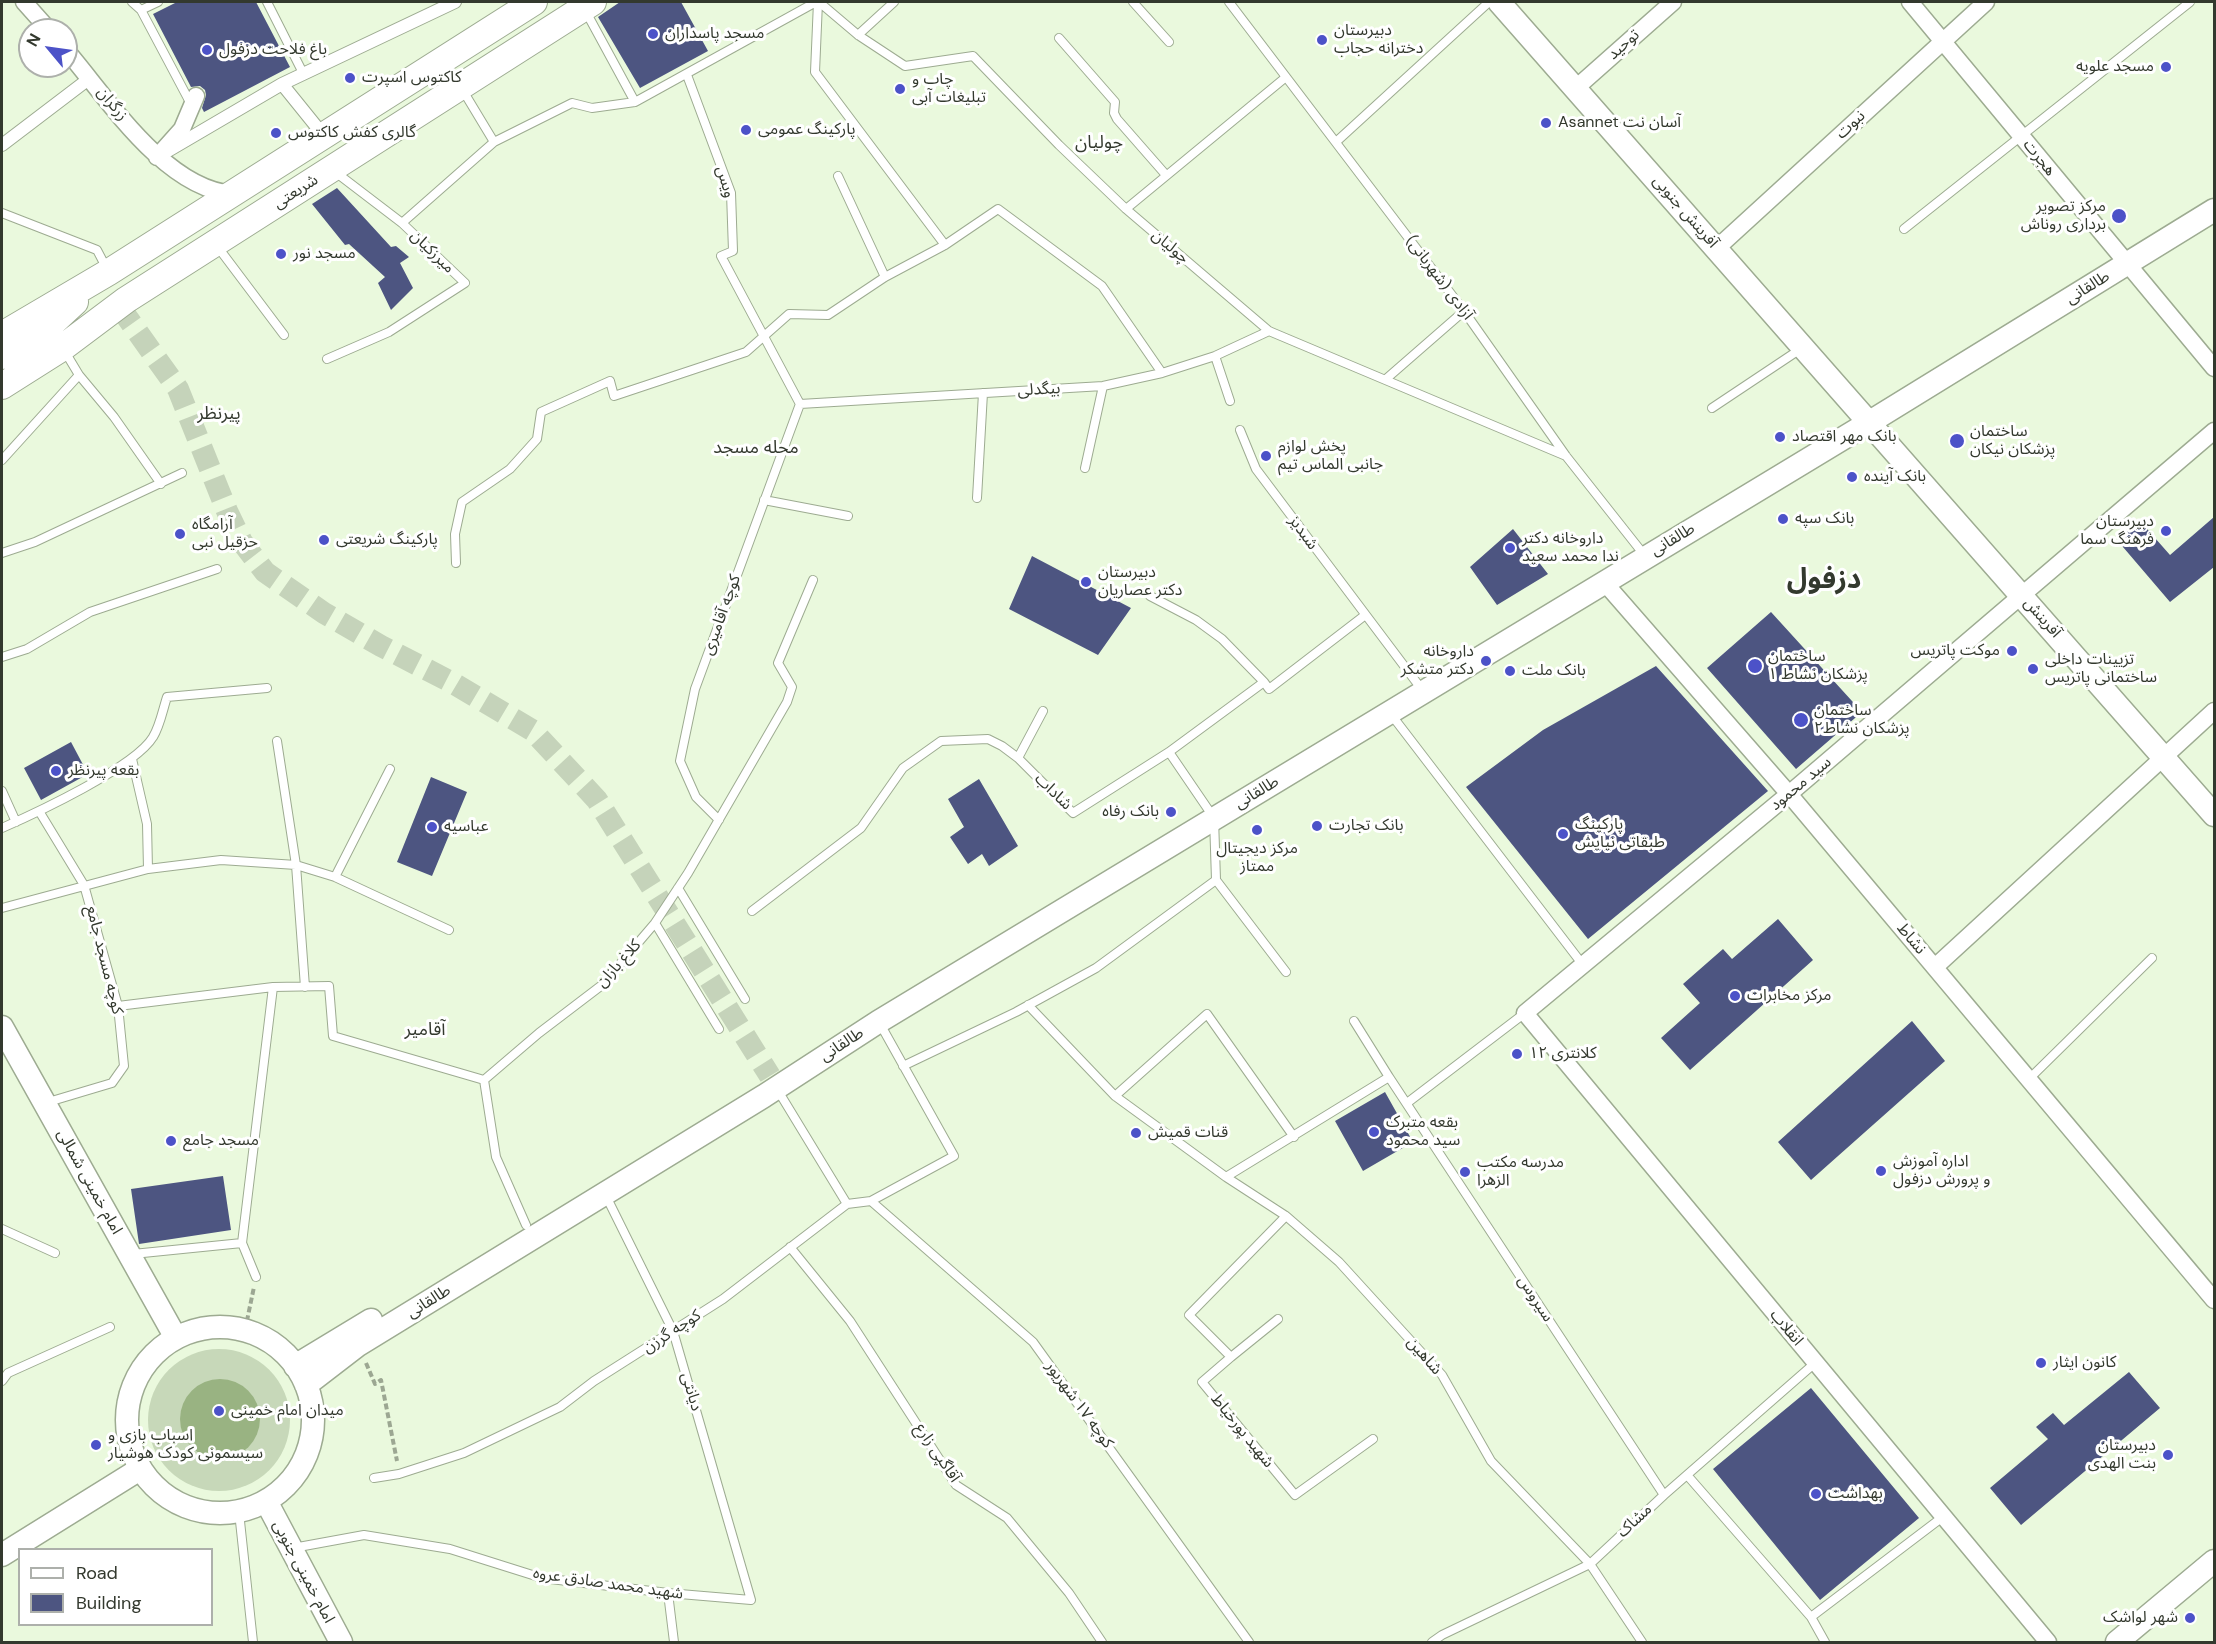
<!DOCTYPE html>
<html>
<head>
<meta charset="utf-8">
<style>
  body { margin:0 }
  #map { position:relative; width:2216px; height:1644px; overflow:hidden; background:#eaf9dd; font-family:"DM Sans",sans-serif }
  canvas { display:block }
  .frame { position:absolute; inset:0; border:3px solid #33392e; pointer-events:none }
  .legend { position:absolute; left:18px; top:1548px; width:195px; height:78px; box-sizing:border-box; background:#fff; border:2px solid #adb0ab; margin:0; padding:8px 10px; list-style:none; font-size:18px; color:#33392e }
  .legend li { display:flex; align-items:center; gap:12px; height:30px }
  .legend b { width:30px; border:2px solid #adb0ab }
  .north { position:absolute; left:18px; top:18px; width:60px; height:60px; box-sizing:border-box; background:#fff; border:2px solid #adb0ab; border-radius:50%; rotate:299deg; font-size:16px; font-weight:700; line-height:24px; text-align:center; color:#33392e }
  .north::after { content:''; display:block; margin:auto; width:21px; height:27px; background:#4c52c8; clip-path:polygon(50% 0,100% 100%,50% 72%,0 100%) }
</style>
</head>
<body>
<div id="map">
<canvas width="2216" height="1644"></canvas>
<div class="frame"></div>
<ul class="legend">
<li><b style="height:8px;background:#fff"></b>Road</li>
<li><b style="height:16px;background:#4d5581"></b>Building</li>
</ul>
<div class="north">N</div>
</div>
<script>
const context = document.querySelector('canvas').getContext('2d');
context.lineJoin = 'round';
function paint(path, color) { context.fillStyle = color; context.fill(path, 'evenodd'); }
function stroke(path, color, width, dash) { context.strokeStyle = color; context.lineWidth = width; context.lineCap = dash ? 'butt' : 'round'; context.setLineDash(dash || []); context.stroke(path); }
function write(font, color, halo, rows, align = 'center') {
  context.font = font + ' "DM Sans","Noto Sans Arabic",sans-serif'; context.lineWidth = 6; context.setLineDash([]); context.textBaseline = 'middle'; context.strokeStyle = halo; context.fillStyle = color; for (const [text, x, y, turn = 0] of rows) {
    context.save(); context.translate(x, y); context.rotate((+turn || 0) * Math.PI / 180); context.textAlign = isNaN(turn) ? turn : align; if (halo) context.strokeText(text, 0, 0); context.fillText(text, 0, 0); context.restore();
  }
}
paint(new Path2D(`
  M148 1420a71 71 0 1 1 142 0a71 71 0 1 1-142 0Z`), '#c7d8b9');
paint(new Path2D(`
  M180 1419a40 40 0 1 1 80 0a40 40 0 1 1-80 0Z`), '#99b382');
paint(new Path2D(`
  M177 2H256L290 67 204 112 202 108 206 95 205 90 200 86 191 87 153 14Z
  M620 2H681L708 51 640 88 598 17Z
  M337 188 391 247 396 246 409 257 400 263 413 288 391 310 378 283 385 277 349 244 345 245 312 204Z
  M2214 517V567L2170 602 2117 540 2140 521 2170 555Z
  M1513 529 1548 574 1497 605 1470 567Z
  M1032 556 1131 608 1098 655 1009 609Z
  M1771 612 1862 712 1796 769 1707 668Z
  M1656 666 1768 791 1588 939 1466 787 1543 730Z
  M71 742 88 774 41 800 24 768Z
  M431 777 467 792 432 876 397 862Z
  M979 779 1018 846 989 866 982 854 968 864 950 837 964 827 948 799Z
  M1778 919 1813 960 1690 1070 1661 1038 1700 1003 1683 984 1723 949 1732 959Z
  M1912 1021 1945 1061 1811 1180 1778 1142Z
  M1385 1092 1413 1142 1363 1171 1335 1121Z
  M223 1176 231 1230 139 1244 131 1189Z
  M2129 1372 2160 1408 2021 1525 1990 1488 2048 1439 2036 1427 2053 1413 2064 1425Z
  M1811 1388 1919 1518 1820 1600 1713 1469Z`), '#4d5581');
stroke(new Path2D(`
  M119 306 178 389 227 511 242 542 265 572 324 613 381 646 453 683 532 730 597 800 770 1076`), '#c5d3ba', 22, [22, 11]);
const service = new Path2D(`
  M132 2 141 10 192 106
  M267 2 303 73
  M818 2 815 72 945 245
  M819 2 858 35 905 66 973 56 1059 145 1126 209 1269 331 1566 456
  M1133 2 1169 42
  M1229 2 1464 311 1566 456 1645 556
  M141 10 158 2
  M585 10 635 102
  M858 35 894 2
  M1059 38 1115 102 1114 113 1117 119 1166 175
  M687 75 731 193 733 251 721 256 800 404
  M462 89 494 142
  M1336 142 1489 2
  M838 176 885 277
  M1126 209 1286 77
  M2 213 97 250 108 271
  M402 223 494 142 572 103 592 108 635 102 816 2
  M1904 229 2190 2
  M217 246 284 335
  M1215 356 1230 401
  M327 359 389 332 465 283 402 223 334 171
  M79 375 114 417 161 484
  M1386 379 1464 311
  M800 404 1103 386 1162 373 1215 356 1269 331
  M1712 408 1802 348
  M1240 430 1256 469 1423 691
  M2 460 79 375 64 350
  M1085 468 1103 386
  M977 498 983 393
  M764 500 848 516
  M2 553 35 542 182 473
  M456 563 455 534 462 502 510 469 537 439 541 412 610 381 614 396 746 352 789 314 828 315 885 277 945 245 998 209 1102 286 1162 373
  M1150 596 1196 620 1222 639 1264 682
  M2 657 27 649 90 612 217 569
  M1390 713 1583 965
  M277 741 296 865 305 987
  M1018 758 1043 711
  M132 759 147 824 148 869
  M2 791 16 822
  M39 811 84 885 118 1006 124 1066 112 1083 45 1103
  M719 820 696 797 680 761 695 689 800 404
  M2 828C36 813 135 767 153 737 160 726 163 709 167 697L267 688
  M335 877 390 769
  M1216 880 1286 972
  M678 888 745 999
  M2 908 148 869 221 860 296 865 335 877 449 930
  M752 911 861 828 903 768 941 741 988 739 1002 746 1018 758 1073 813 1169 752 1264 682 1269 689 1364 616
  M655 923 688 873 787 702 792 687 778 663 813 580
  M1028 1005 1115 1096
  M118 1006 273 987 329 986 333 1036 484 1080
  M1354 1021 1389 1077
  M903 1066 1016 1012 1096 968 1216 880 1214 818 1169 752
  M2029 1079 2152 958
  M484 1080 539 1033 602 985 655 923 719 1029
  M484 1080 496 1157 526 1225
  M777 1089 847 1204
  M1407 1103 1525 1013
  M1294 1137 1207 1014 1115 1096 1226 1177 1286 1216 1339 1262 1442 1375 1491 1461 1590 1564 1642 1642
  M1226 1177 1389 1077 1664 1495
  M871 1201 1033 1342 1249 1642
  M1286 1216 1189 1315 1231 1357 1202 1382 1295 1495 1373 1439
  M2 1229 55 1253
  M790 1247 850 1321 956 1485 1007 1518 1069 1593 1102 1642
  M133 1254 242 1243
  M256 1277 242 1243 273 987
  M1231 1357 1278 1319
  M2 1381 8 1373 110 1327
  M1687 1475 1811 1617 1825 1642
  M374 1478 399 1474 464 1453 560 1407 594 1381 723 1299 847 1204 871 1201 954 1156 879 1022
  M239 1512 253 1642
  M293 1548 364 1535 450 1549 542 1578 668 1593 751 1600 673 1331 605 1194
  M668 1593 674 1642
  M1811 1617 1944 1516
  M1432 1642 1442 1635 1590 1564 1664 1495 1815 1363`);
const pedestrian = new Path2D(`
  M282 84 324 136
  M2 145 90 78
  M166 152 282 84 455 2`);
const minor = new Path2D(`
  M24 2 49 30
  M1910 2 2214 368
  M66 50C108 99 165 189 233 194
  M1576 88 1673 2
  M157 157 182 129 196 96
  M1717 248 1986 2
  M1604 582 1789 794 2214 1300
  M1935 967 2214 711
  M2048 1642 1525 1013 1789 794 2214 431`);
const secondary = new Path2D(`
  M1499 2 2214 815
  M2 1027 176 1338
  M127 1420a93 93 0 1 1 186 0a93 93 0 1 1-186 0Z
  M295 1366 371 1320
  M306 1385 358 1345 764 1096 878 1022 1870 422 2214 210
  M266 1501 341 1642
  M2 1555 140 1469
  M2117 1642 2214 1561`);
const primary = new Path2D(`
  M2 335 109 272 534 2
  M2 356 48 327 75 302
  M2 386 62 348 126 300 593 2`);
stroke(service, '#9dab91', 10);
stroke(pedestrian, '#9dab91', 14);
stroke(minor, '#9dab91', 19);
stroke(secondary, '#9dab91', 25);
stroke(primary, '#9dab91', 28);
stroke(new Path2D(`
  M245 1330 254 1287
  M366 1363 375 1384 381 1380 397 1461`), '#9ca792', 4, [6, 3]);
stroke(service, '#fff', 8);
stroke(pedestrian, '#fff', 12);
stroke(minor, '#fff', 16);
stroke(secondary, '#fff', 22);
stroke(primary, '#fff', 26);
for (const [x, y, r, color] of [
  [653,34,6,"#4c52c8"],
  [1322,40,6,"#4c52c8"],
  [207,50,6,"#4c52c8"],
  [2166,67,6,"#4c52c8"],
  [350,78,6,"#4c52c8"],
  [900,89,6,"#4c52c8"],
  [1546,123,6,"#4c52c8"],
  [746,130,6,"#4c52c8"],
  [276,133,6,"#4c52c8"],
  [2119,216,8,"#4c52c8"],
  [281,254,6,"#4c52c8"],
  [1780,437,6,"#4c52c8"],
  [1957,441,8,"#4c52c8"],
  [1266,456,6,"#4c52c8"],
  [1852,477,6,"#4c52c8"],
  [1783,519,6,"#4c52c8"],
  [2166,531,6,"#4c52c8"],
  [180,534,6,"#4c52c8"],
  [324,540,6,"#4c52c8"],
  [1510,548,6,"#4c52c8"],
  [1086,582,6,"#4c52c8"],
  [2012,651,6,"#4c52c8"],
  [1486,661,6,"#4c52c8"],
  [1755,666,8,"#4c52c8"],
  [2033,669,6,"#4c52c8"],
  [1510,671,6,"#4c52c8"],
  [1801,720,8,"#4c52c8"],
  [56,771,6,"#4c52c8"],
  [1171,812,6,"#4c52c8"],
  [1317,826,6,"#4c52c8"],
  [432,827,6,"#4c52c8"],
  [1257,830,6,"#4c52c8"],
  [1563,834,6,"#4c52c8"],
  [1735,996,6,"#4c52c8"],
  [1517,1054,6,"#4c52c8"],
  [1374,1132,6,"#4c52c8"],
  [1136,1133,6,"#4c52c8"],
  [171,1141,6,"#4c52c8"],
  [1881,1171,6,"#4c52c8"],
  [1465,1172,6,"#4c52c8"],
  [2041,1363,6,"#4c52c8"],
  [219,1411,6,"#4c52c8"],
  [96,1445,6,"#4c52c8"],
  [2168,1455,6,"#4c52c8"],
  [1816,1494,6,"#4c52c8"],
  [2190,1618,6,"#4c52c8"]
]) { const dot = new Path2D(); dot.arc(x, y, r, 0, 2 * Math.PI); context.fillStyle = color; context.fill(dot); stroke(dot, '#fff', 2); }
write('16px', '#33392e', '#fff', [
  ["دبیرستان",1334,31],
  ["دخترانه حجاب",1334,49],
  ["مسجد پاسداران",665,34],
  ["باغ فلاحت دزفول",219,50],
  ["مسجد علویه",2154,67,"right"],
  ["کاکتوس اسپرت",362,78],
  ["چاپ و",912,80],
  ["تبلیغات آبی",912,98],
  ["Asannet آسان نت",1558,123],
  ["پارکینگ عمومی",758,130],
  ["گالری کفش کاکتوس",288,133],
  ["مرکز تصویر",2106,207,"right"],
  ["برداری روناش",2106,225,"right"],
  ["مسجد نور",293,254],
  ["ساختمان",1970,432],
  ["پزشکان نیکان",1970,450],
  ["بانک مهر اقتصاد",1792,437],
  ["پخش لوازم",1278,447],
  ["جانبی الماس تیم",1278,465],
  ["بانک آینده",1864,477],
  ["بانک سپه",1795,519],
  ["دبیرستان",2154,522,"right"],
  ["فرهنگ سما",2154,540,"right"],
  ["آرامگاه",192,525],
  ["حزقیل نبی",192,543],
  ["داروخانه دکتر",1522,539],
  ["ندا محمد سعید",1522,557],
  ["پارکینگ شریعتی",336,540],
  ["دبیرستان",1098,573],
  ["دکتر عصاریان",1098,591],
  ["موکت پاتریس",2000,651,"right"],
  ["داروخانه",1474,652,"right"],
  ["دکتر متشکر",1474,670,"right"],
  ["ساختمان",1768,657],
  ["پزشکان نشاط ۱",1768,675],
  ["تزیینات داخلی",2045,660],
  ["ساختمانی پاتریس",2045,678],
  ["بانک ملت",1522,671],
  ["ساختمان",1814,711],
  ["پزشکان نشاط۲",1814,729],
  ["بقعه پیرنظر",68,771],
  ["بانک رفاه",1159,812,"right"],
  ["پارکینگ",1575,825],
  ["طبقاتی نیایش",1575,843],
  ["بانک تجارت",1329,826],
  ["عباسیه",444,827],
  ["مرکز دیجیتال",1257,849,"center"],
  ["ممتاز",1257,867,"center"],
  ["مرکز مخابرات",1747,996],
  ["کلانتری ۱۲",1529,1054],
  ["بقعه متبرک",1386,1123],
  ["سید محمود",1386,1141],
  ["قنات قمیش",1148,1133],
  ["مسجد جامع",183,1141],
  ["اداره آموزش",1893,1162],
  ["و پرورش دزفول",1893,1180],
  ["مدرسه مکتب",1477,1163],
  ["الزهرا",1477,1181],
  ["کانون ایثار",2053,1363],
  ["میدان امام خمینی",231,1411],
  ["اسباب بازی و",108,1436],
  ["سیسمونی کودک هوشیار",108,1454],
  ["دبیرستان",2156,1446,"right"],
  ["بنت الهدی",2156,1464,"right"],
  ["بهداشت",1828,1494],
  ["شهر لواشک",2178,1618,"right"]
], 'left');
write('16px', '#33392e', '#fff', [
  ["توحید",1624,45,-42],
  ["زرگران",112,104,50],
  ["نبوت",1851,125,-43],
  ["هجرت",2039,158,51],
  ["ویس",725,182,74],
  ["شریعتی",296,192,-33],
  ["آفرینش جنوبی",1685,212,49],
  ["چولیان",1170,247,40],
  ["میرزکیان",432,252,44],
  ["آزادی (شهربانی)",1439,278,53],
  ["طالقانی",2088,288,-32],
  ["بیگدلی",1039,390,-3],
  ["شبدیز",1303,533,54],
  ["طالقانی",1673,540,-31],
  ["کوچه آقامیری",722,615,-70],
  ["آفرینش",2042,618,49],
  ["سید محمود",1801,784,-40],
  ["شاداب",1053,792,44],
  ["طالقانی",1257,793,-31],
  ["نشاط",1911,939,50],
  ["کوچه مسجد جامع",104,960,76],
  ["کلاغ بازان",619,964,-48],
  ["طالقانی",842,1045,-33],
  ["امام خمینی شمالی",89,1182,61],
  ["سیروس",1535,1299,57],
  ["طالقانی",429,1302,-32],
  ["انقلاب",1786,1328,50],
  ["کوچه گرزن",672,1332,-33],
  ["شاهین",1424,1356,49],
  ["دیانتی",691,1392,74],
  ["کوچه ۱۷ شهریور",1079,1405,54],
  ["شهید پورخیاط",1242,1431,51],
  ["آقاگپی زارع",937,1453,56],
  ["مشاک",1635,1521,-43],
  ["امام خمینی جنوبی",303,1572,62],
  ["شهید محمد صادق عروه",608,1584,8]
]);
write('18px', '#33392e', '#fff', [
  ["چولیان",1099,143],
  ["پیرنظر",219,414],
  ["محله مسجد",756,448],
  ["آقامیر",425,1030]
]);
write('bold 28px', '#33392e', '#fff', [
  ["دزفول",1824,581]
]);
</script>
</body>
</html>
